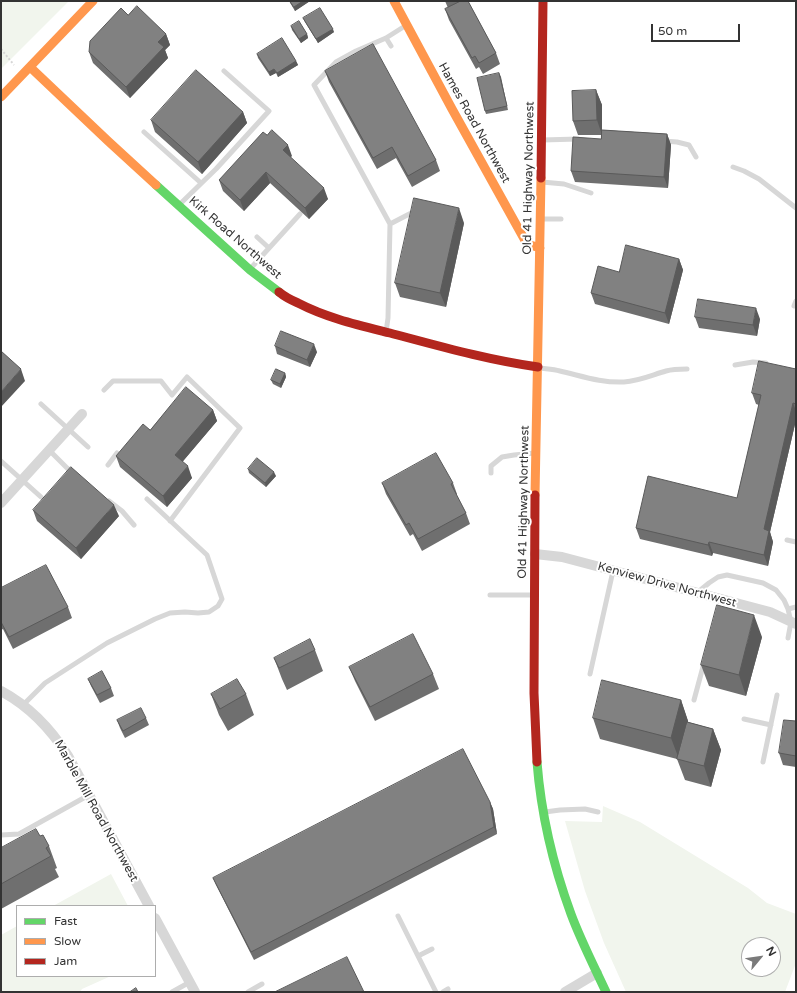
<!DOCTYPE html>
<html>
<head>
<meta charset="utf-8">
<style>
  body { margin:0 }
  #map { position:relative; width:797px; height:993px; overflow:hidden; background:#fff; font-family:"Varela Round",sans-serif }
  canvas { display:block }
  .frame { position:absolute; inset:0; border:2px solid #333; pointer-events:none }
  .legend { position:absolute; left:16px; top:905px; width:140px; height:72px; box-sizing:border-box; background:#fff; border:1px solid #adadad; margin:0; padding:5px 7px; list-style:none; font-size:12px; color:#333 }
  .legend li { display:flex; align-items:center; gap:8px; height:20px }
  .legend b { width:20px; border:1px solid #adadad }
  .north { position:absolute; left:741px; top:937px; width:40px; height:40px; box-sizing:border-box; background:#fff; border:1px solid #adadad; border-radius:50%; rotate:61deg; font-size:11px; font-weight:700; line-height:16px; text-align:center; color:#333 }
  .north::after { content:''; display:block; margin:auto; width:14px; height:18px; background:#7a7a7a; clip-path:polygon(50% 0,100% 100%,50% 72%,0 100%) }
  .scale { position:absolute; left:651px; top:24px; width:89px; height:18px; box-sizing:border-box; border:2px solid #333; border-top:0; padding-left:5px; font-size:12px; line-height:14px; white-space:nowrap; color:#333; -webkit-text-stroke:3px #fff; paint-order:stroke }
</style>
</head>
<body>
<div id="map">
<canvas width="797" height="993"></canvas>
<div class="frame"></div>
<ul class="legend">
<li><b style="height:5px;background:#63d668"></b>Fast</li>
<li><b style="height:5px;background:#ff974d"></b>Slow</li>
<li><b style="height:5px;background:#b3261e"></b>Jam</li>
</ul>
<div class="north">N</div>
<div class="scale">50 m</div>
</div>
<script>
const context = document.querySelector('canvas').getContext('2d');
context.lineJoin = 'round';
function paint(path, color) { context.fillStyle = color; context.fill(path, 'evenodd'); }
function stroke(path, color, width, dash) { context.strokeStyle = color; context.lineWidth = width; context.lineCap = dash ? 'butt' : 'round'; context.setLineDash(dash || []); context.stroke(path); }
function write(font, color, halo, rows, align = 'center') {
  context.font = font + ' "Varela Round",sans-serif'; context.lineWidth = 4; context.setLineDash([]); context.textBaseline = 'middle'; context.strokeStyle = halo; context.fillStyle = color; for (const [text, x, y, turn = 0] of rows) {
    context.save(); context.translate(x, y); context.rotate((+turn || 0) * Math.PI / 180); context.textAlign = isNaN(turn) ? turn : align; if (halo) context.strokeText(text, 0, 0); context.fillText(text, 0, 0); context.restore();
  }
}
paint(new Path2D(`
  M1 1H69L1 69Z
  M603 806 640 822 748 888 767 903 796 914V963L785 992H626L604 943 585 891 565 821 602 822ZM749 945H773V969H749Z
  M111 874 128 906H53Z
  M17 926V976H111L82 989 80 992H1V935Z`), '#f1f5ed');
stroke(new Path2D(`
  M1 49 14 65`), '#d6d6d6', 2, [2, 2]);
stroke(new Path2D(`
  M386 38 391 46
  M144 132 201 183
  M542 140 578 139
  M664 141 677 142 689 145 696 157
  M733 167 744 171 759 179 796 208
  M542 182 564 184 591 193
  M180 204 216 169 269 111 224 71
  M541 219H561
  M390 224 314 85 336 62 356 51 386 38 405 26
  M257 237 269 248
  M250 269 300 214
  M796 301 794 306H796
  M386 332 388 318 390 224 417 210
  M735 365 753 362 766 363
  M539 368C546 369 553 369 560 371 582 376 601 383 624 382 639 381 652 375 666 371 673 369 680 369 687 369
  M104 390 113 381H161L172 395 187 377 240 428 170 521
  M41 404 88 447
  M49 450 67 468 73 473
  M1 461 41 497
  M108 465 117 453
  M491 473V466L502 457 514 455 535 453
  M109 501 122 511 134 525
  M787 540 796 542
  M698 592 709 583 718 577 727 575 763 583 776 590 784 600 788 609 791 622 788 638
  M490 595H533
  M788 609 796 607
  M590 674 613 571
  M694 700 704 663
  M23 705 45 683 107 643 155 619 170 613 185 612 198 613 209 612 218 606 222 599 207 555 147 499
  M744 719 771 725
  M763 762 777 695
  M545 812 560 810 585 809 598 812
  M1 835 19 834 89 795
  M398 916 436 992
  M418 956 432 949
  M172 992 190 982
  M248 992 262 984
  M443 992 448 989`), '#d7d7d7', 5);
stroke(new Path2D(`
  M1 503 82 414
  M535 554 562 557 770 612 796 624
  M1 691C29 706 51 729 68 756L149 906
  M155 918 195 992
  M565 992 597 973`), '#d7d7d7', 10);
stroke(new Path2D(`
  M156 185 250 270 279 292
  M537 762C541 813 553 865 571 914 581 941 594 966 606 992`), '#63d668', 9);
stroke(new Path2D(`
  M394 1 452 109 527 244 540 248
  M30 67 108 141 156 185
  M1 97 93 1
  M535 495 541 178`), '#ff974d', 9);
stroke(new Path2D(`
  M541 178 543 1
  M279 292C285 297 291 300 298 303 327 318 358 325 390 333 439 346 488 360 538 367
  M535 495 534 693 537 762`), '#b3261e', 9);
paint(new Path2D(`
  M289 1H310L295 11Z
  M445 1H468L496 53 500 64 483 74 479 67 476 69 449 20 445 9 448 8Z
  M128 15 166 34 170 45 165 50 168 58 130 98 93 63 89 52Z
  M303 18 334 32 318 43 305 22Z
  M291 26 307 34 308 38 301 43 292 30Z
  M257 54 296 61 298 65 278 77 276 73 270 76 258 58Z
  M325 71 436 160 440 171 412 187 396 158 377 169 329 82Z
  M499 73 508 110 486 114 485 111Z
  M596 90 602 105V130L667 134 671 145 668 188 575 182 571 171 601 139V135H578L573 121Z
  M243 112 247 123 202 174 155 132 151 120Z
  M292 156 290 157 328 199 309 219 270 183 244 211 223 191 219 180Z
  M464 223 446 307 400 297 395 283Z
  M679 259 683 270 669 324 595 304 591 293 619 272Z
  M695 317 760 319 757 336 699 328Z
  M275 346 317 352 310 367 277 354Z
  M796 369V420L770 532 773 542 768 566 713 553 712 556 640 539 636 528 737 498 759 405 756 404 752 393Z
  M285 373 286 377 281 388 273 384 271 380Z
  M213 410 217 421 182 462 192 478 167 507 120 467 116 456 150 430Z
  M248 469 276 476 266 487 249 473Z
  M382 483H453L457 494 456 495 466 513 470 524 422 551 413 534 410 536 386 494Z
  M33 510 119 516 81 559 37 521Z
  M1 588 68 607 72 618 13 649 3 629 1 630Z
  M762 637 746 696 709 686 701 665Z
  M315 650 323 671 287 690 282 679 274 658Z
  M349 667 433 674 439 689 375 721 355 681Z
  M88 679 111 688 114 696 100 703 91 686Z
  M211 694H246L254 715 228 731 219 715Z
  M681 700 688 721V722L713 729 721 750 711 787 685 780 677 759 600 739 593 718Z
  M146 718 149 725 125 738 120 728 117 720Z
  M796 721V767L783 765 779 753Z
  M490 802 493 809 497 834 254 960 216 885 213 878Z
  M40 836 49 846 57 868 55 869 59 877 1 909V848Z`), '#6f6f6f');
paint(new Path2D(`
  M303 1H310L295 11 294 7Z
  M333 29 334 32 318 43 316 39Z
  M166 34 170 45 165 50 168 58 130 98 126 87 158 42Z
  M307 34 308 38 301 43 299 39Z
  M296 61 298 65 278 77 277 73Z
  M274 69 276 73 270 76 269 72Z
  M499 73 501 77 508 110 507 106Z
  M596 90 602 105V135L597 120Z
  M243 112 247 123 202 174 198 162Z
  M667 134 671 145 668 188 664 177Z
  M288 145 292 156 287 161 283 150Z
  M266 172 270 183 244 211 240 200Z
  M324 188 328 199 309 219 305 208Z
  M459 208 464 223 446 307 440 293Z
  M679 259 683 270 669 324 665 313Z
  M756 308 760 319 757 336 753 325Z
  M314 344 317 352 310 367 307 360Z
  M21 369 25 381 1 407V392Z
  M285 373 286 377 281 388 280 384Z
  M793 403 796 411V420L770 532 773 542 768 566 764 555V529Z
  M213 410 217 421 179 466 175 455Z
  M188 466 192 478 167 507 163 496Z
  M274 472 276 476 266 487 265 483Z
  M114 505 119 516 81 559 76 548Z
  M709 542 713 553 712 556 708 545Z
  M754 615 762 637 746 696 739 675Z
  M681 700 688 721 679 759 671 738Z
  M713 729 721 750 711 787 704 766Z
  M490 802 493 809 497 834 494 827Z`), '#5a5a5a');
const building = new Path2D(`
  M290 1H303L294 7Z
  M461 1H468L496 53 479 63 475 56 472 58 445 9Z
  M137 6 166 34 158 42 164 47 126 87 89 52 90 41 121 8 128 15Z
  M320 8 333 29 316 39 303 18Z
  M299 21 307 34 299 39 291 26Z
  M282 38 296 61 277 73 274 69 269 72 257 54Z
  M373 44 436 160 408 176 392 147 373 158 325 71Z
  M196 70 243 112 198 162 151 120Z
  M499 73 507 106 485 111 477 78Z
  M596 90 597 120 573 121 572 91Z
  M272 130 288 145 283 150 324 188 305 208 266 172 240 200 219 180 263 132 267 135Z
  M602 130 667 134 664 177 571 171 573 137 601 139Z
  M414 198 459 208 440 293 395 283Z
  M626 245 679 259 665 313 591 293 598 266 619 272Z
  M698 299 756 308 753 325 695 317Z
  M281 331 314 344 307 360 275 346Z
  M1 351 21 369 1 392Z
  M759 361 796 369V404L793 403 764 529 769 531 764 555 709 542 708 545 636 528 648 476 737 498 761 395 752 393Z
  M276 369 285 373 280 384 271 380Z
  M186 387 213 410 175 455 188 466 163 496 116 456 143 424 150 430Z
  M436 453 453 483 451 484 466 513 418 539 409 523 406 525 382 483Z
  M257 458 274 472 265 483 248 469Z
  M71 467 114 505 76 548 33 510Z
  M46 565 68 607 9 637 1 622V588Z
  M717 605 754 615 739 675 701 665Z
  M413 634 433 674 370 707 349 667Z
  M310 639 315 650 279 668 274 658Z
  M102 671 111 688 97 695 88 679Z
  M237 679 246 694 220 709 211 694Z
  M602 680 681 700 671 738 593 718Z
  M141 708 146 718 123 731 117 720Z
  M784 720 796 721V756L779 753Z
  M687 722 713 729 704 766 677 759Z
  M463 749 490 802 494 827 251 952 213 878Z
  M36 829 40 836 43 835 49 846 46 848 51 856 1 884V848Z
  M347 957 364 992H275Z
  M136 988 138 992H130Z`);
paint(building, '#818181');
stroke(building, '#5a5a5a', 1);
write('12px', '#333', '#fff', [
  ["Hames Road Northwest",474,123,61],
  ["Old 41 Highway Northwest",529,178,-89],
  ["Kirk Road Northwest",235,238,41],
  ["Old 41 Highway Northwest",524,502,-89],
  ["Kenview Drive Northwest",667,585,15],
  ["Marble Mill Road Northwest",96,811,61]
]);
</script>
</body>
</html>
